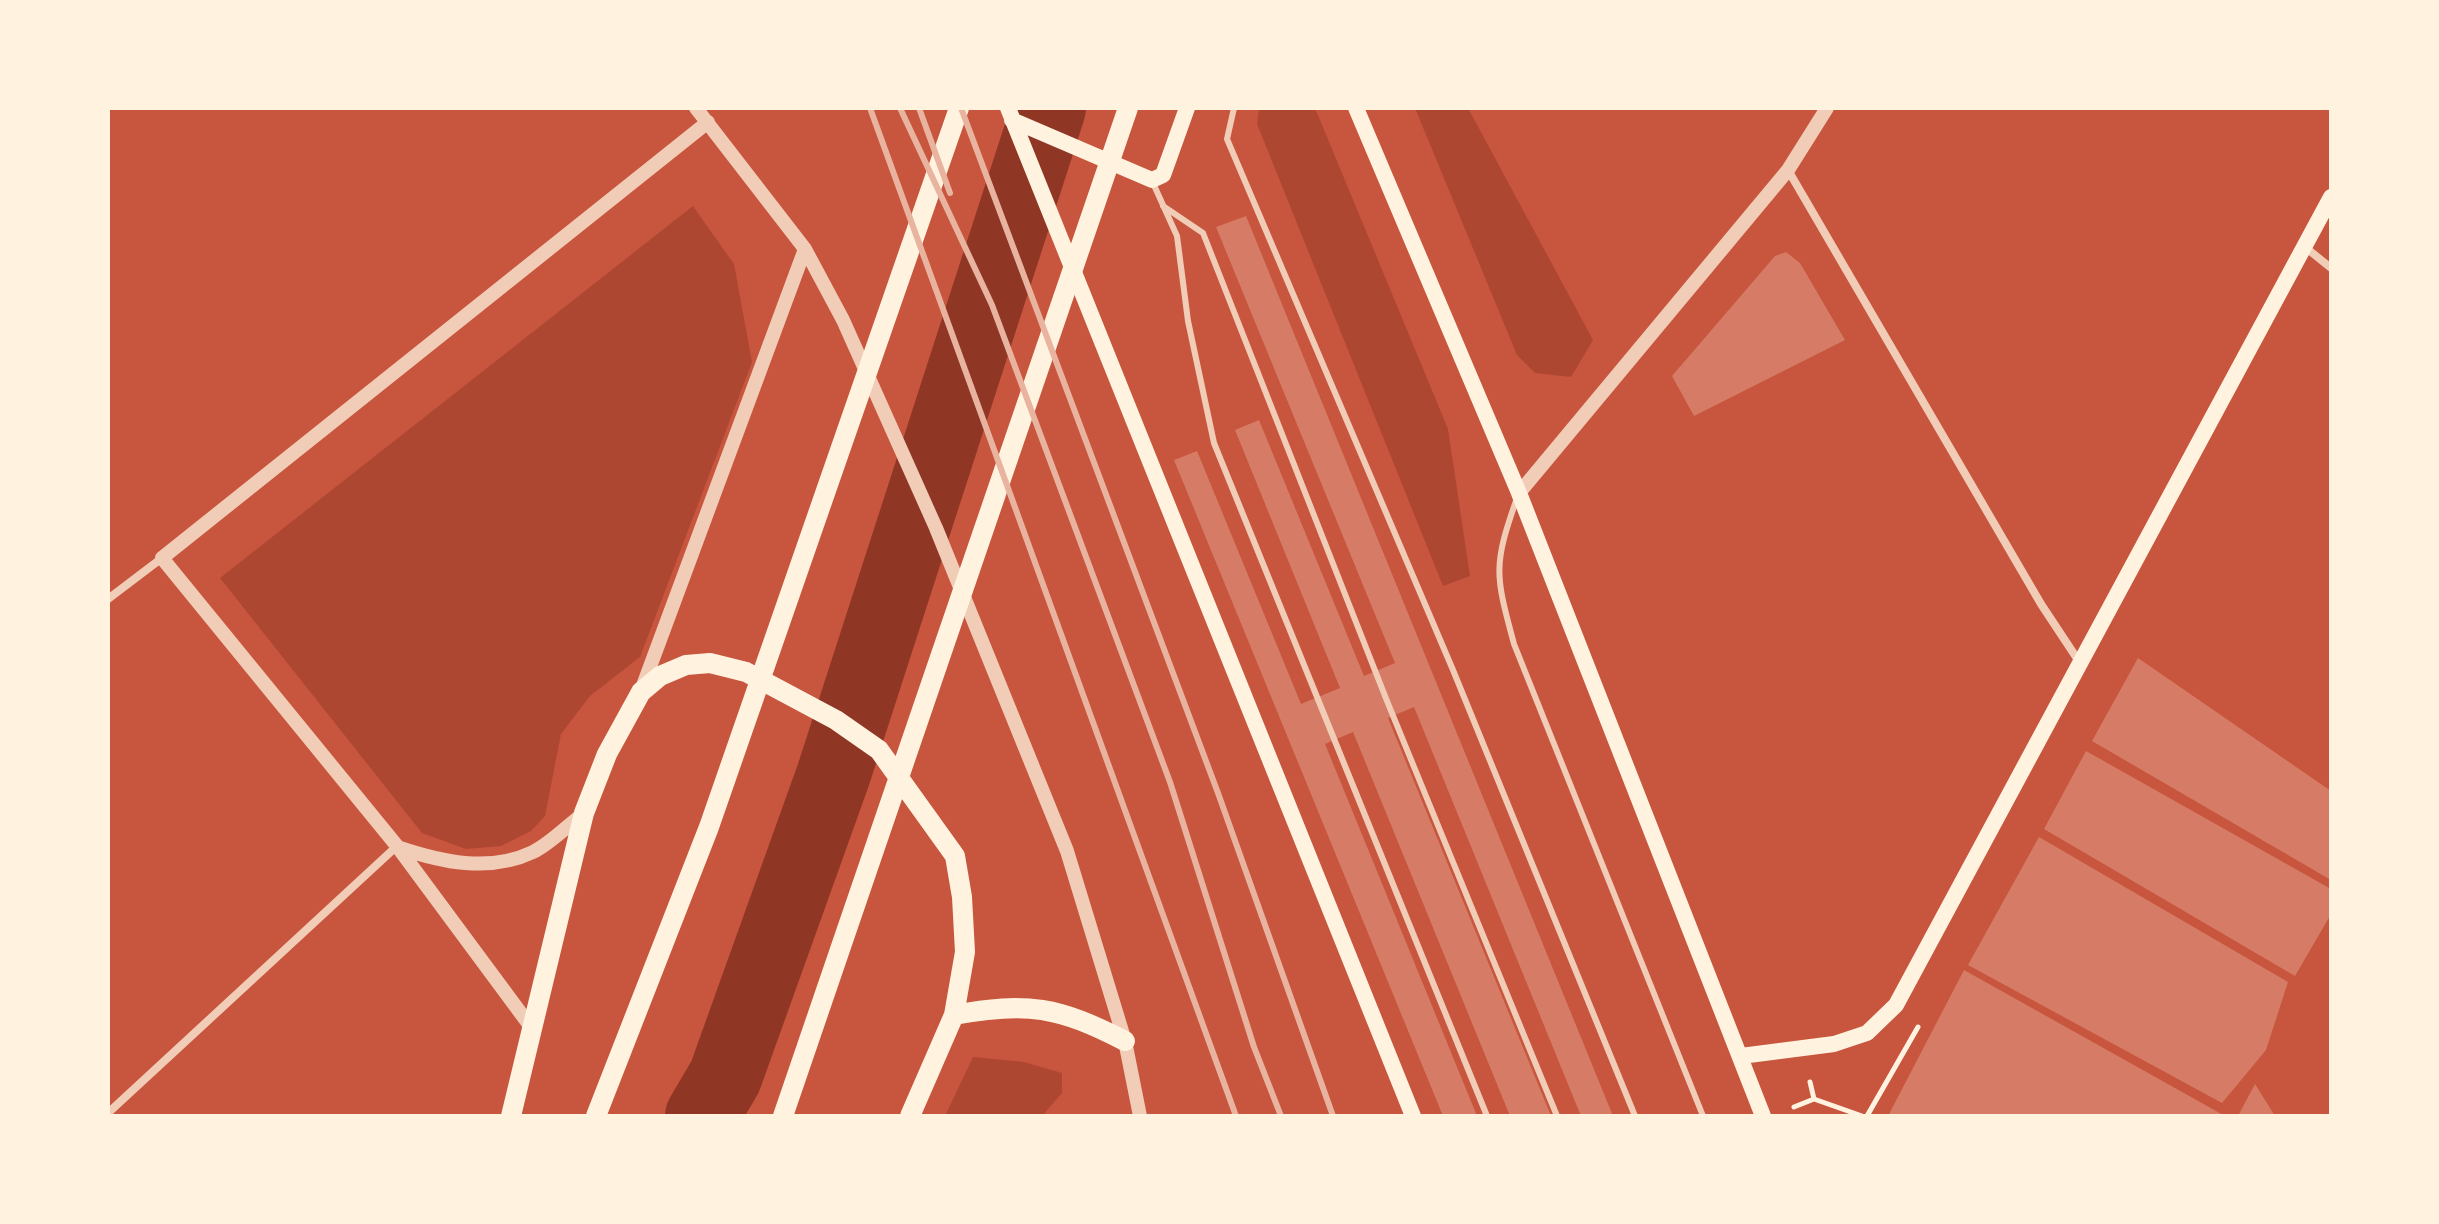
<!DOCTYPE html>
<html>
<head>
<meta charset="utf-8">
<style>
  body { margin:0 }
  #map { position:relative; width:2439px; height:1224px; overflow:hidden; background:#c8553d; font-family:Poppins,sans-serif }
  canvas { display:block }
  .frame { position:absolute; inset:0; border:110px solid #fff3e0; pointer-events:none }
</style>
</head>
<body>
<div id="map">
<canvas width="2439" height="1224"></canvas>
<div class="frame"></div>
</div>
<script>
const context = document.querySelector('canvas').getContext('2d');
context.lineJoin = 'round';
function paint(path, color) { context.fillStyle = color; context.fill(path, 'evenodd'); }
function stroke(path, color, width, dash) { context.strokeStyle = color; context.lineWidth = width; context.lineCap = dash ? 'butt' : 'round'; context.setLineDash(dash || []); context.stroke(path); }
paint(new Path2D(`
  M1259 108H1315L1448 429 1470 576 1443 586 1257 124Z
  M1415 108H1468L1593 340 1571 377 1535 373 1517 355Z
  M693 206 734 264 752 362 640 657 590 696 561 734 545 816 531 831 501 846 466 849 422 833 220 578Z
  M973 1057 1024 1062 1062 1073V1093L1042 1116H945Z`), '#ae4732');
stroke(new Path2D(`
  M702 1116 725 1077 833 776 1049 108`), '#8f3625', 74);
paint(new Path2D(`
  M1246 216 1613 1116H1581L1414 707 1388 718 1551 1116H1510L1353 732 1325 744 1477 1116H1443L1174 460 1197 451 1301 704 1340 688 1235 430 1259 420 1364 676 1395 663 1216 227Z
  M1786 252 1800 263 1845 340 1694 416 1672 376 1775 256Z
  M2138 658 2331 791V880L2092 741Z
  M2086 751 2331 889V914L2295 976 2044 829Z
  M2039 837 2288 982 2266 1050 2222 1103 1968 965Z
  M1964 970 2225 1116H1888Z
  M2255 1084 2275 1116H2238Z`), '#d67c66');
stroke(new Path2D(`
  M1810 1082 1814 1099
  M1794 1107 1814 1099 1862 1116
  M1867 1116 1918 1027`), '#fff3e0', 5);
stroke(new Path2D(`
  M1234 108 1227 139 1453 670 1635 1116
  M1153 183 1177 236 1188 321 1214 443 1487 1116
  M1163 206 1203 233 1387 701 1557 1116
  M1517 498C1493 566 1495 574 1514 644L1703 1116`), '#f1ccb7', 6);
stroke(new Path2D(`
  M1788 170 2041 604 2080 663
  M2305 247 2331 268
  M108 599 162 558
  M108 1113 397 846`), '#f1ccb7', 8);
stroke(new Path2D(`
  M696 108 805 249 843 320 936 528 1067 851 1125 1041 1140 1116
  M1519 493 1788 170 1827 108
  M641 691 805 249
  M397 847C441 862 489 873 533 852 551 843 568 825 584 813
  M531 1027 397 846 162 558 708 122`), '#f1ccb7', 14);
stroke(new Path2D(`
  M1008 108 1413 1116
  M1356 108 1519 493 1763 1116
  M1012 120 1152 180 1163 175 1187 108
  M1741 1056 1834 1044 1867 1033 1896 1005 2331 197`), '#fff3e0', 16);
stroke(new Path2D(`
  M954 1015C1027 1001 1059 1007 1125 1041
  M511 1116 584 813 607 754 641 692 660 676 686 665 710 663 746 672 836 720 879 750 955 856 962 897 965 952 954 1015 910 1116
  M596 1116 709 827 959 108
  M783 1116 1128 108`), '#fff3e0', 20);
stroke(new Path2D(`
  M870 108 1236 1116
  M900 108 992 305 1170 782 1254 1047 1281 1116
  M919 108 950 193
  M961 108 1218 793 1333 1116`), '#e9b49f', 6);
</script>
</body>
</html>
